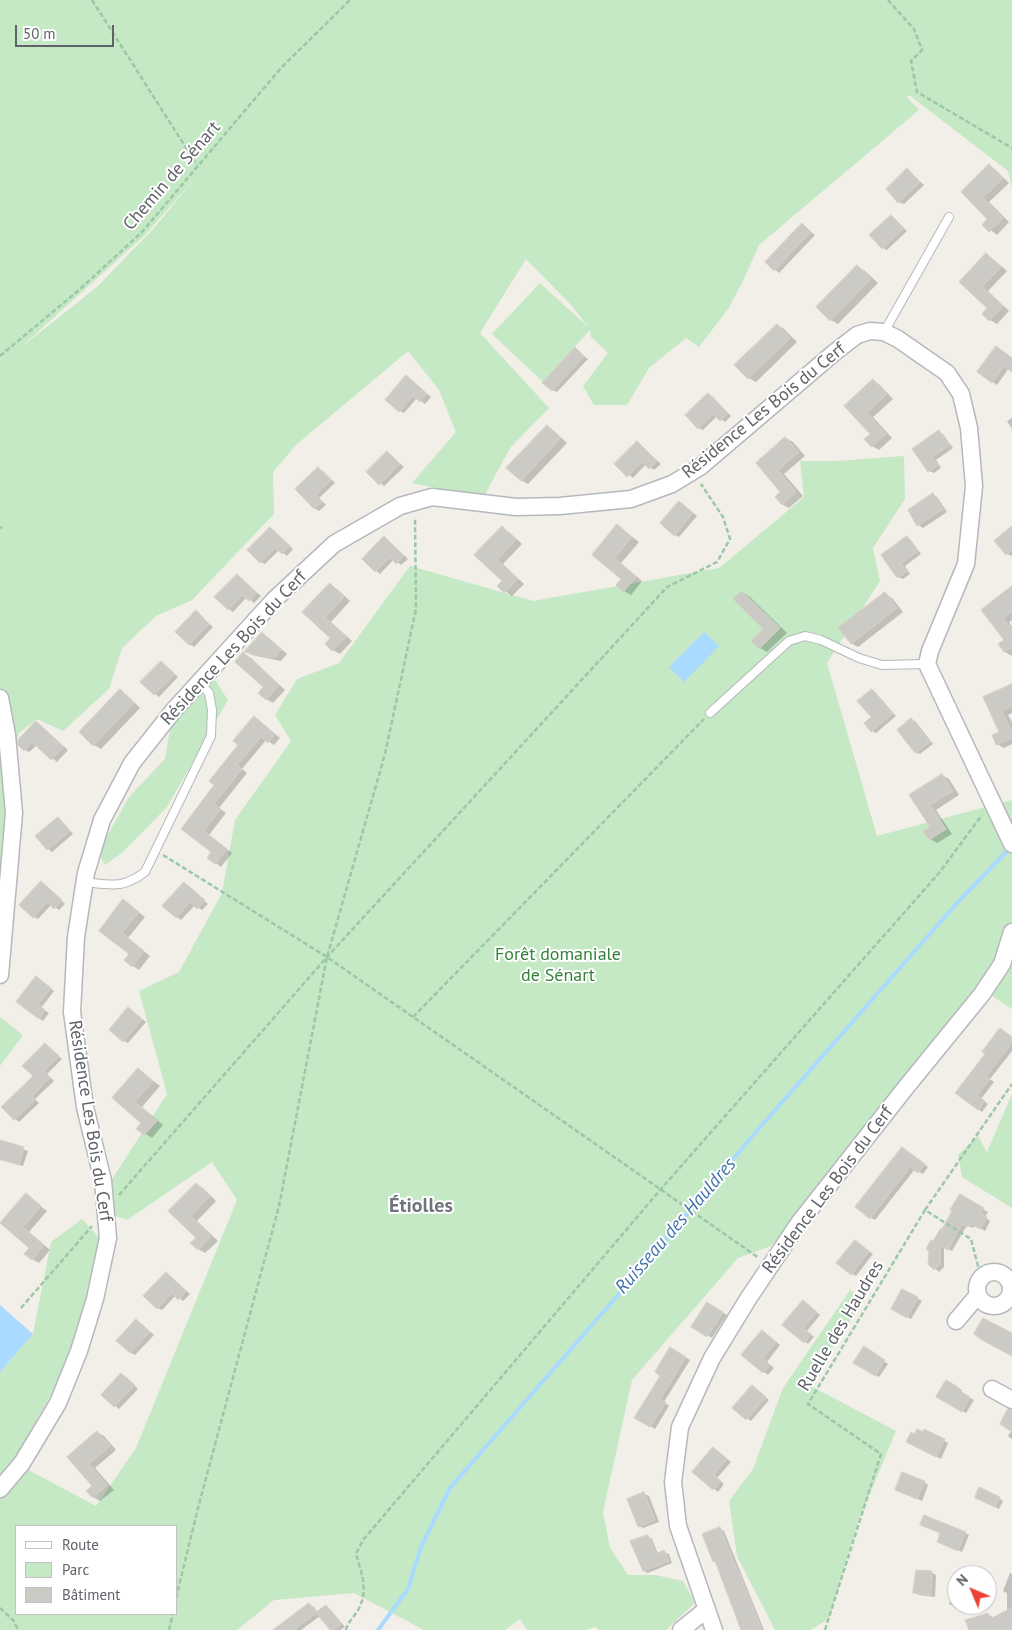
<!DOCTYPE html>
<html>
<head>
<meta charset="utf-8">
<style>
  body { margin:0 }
  #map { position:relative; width:1012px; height:1630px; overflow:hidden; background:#f1efe8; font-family:"PT Sans",sans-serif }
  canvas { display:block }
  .legend { position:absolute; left:15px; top:1525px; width:162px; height:90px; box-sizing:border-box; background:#fff; border:1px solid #bfc1c3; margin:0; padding:6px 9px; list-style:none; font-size:15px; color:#5f6368 }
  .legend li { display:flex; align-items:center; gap:10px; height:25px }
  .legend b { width:25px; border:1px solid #bfc1c3 }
  .north { position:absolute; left:947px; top:1565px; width:50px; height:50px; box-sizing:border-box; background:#fff; border:1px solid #bfc1c3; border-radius:50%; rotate:315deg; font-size:14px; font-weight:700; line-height:20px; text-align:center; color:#5f6368 }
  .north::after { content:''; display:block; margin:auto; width:18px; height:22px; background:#ea4335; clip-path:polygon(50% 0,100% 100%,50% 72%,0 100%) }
  .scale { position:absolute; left:15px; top:25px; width:99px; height:22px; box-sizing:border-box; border:2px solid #5f6368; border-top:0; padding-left:6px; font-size:15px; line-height:18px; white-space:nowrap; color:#5f6368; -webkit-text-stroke:4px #fff; paint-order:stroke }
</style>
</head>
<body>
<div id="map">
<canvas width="1012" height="1630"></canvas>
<ul class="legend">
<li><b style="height:6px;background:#fff"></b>Route</li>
<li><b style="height:14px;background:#c5e8c5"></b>Parc</li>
<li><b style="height:14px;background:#cccac5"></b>Bâtiment</li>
</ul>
<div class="north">N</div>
<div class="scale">50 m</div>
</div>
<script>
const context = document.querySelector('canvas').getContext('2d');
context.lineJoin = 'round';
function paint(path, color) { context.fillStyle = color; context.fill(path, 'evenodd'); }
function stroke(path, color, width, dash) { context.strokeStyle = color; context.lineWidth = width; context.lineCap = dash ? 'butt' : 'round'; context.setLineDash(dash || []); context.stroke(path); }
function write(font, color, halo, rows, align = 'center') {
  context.font = font + ' "PT Sans",sans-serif'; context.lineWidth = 4; context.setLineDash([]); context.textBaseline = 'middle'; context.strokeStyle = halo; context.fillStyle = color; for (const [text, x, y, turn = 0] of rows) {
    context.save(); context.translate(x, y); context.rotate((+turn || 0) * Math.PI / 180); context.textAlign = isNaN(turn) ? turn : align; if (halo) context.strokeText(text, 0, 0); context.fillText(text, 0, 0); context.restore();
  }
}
paint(new Path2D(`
  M0 0H1012V188L1008 171 909 95 907 97 919 110 759 245 742 283 728 309 699 347 686 338 649 368 627 405H594L583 386 608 353 591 337 590 330 543 382 492 334 540 283 588 327 573 307 526 259 480 333 549 408 510 448 483 498 412 483 456 432 439 390 408 351 296 445 273 472 274 514 192 600 156 616 122 648 109 689 63 731 37 719 18 734 0 908ZM195 178 154 228 97 287 20 348 145 235Z
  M904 456 905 499 873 548 880 581 827 663 877 836 1012 800V1009L989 994 771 1246 738 1258 632 1380 603 1512 610 1548 628 1575H655L683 1581 695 1603 666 1630H599L595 1627 585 1630H527L520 1619 505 1630H424L354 1593 274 1600 237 1630H0V1372L33 1334 51 1242 82 1219 102 1241 72 1359 14 1459 19 1465 96 1506 136 1448 237 1200 212 1162 127 1220 105 1212V1190L167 1094 139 991 179 972 222 893 235 820 291 741 275 715 297 679 339 663 410 566 533 601 719 568 804 497 800 461H836ZM16 1526H176V1614H16Z
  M211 674 228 700 167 807 123 852 105 865 98 852 129 797 165 759 170 729Z
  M0 1017 23 1035 0 1066Z
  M1012 1094V1208L962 1177 958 1155 978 1136 987 1152Z
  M850 1290 865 1299 807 1384 896 1431 858 1522 829 1619 810 1630H775L737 1556 729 1501 753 1469 783 1388Z`), '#c5e8c5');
paint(new Path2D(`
  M704 632 719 646 684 682 669 667Z
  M0 1305 33 1334 0 1372Z`), '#aadaff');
paint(new Path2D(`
  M989 166 996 170 1009 183 989 202 1009 222 997 235 984 225 989 219 962 192Z
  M907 170 924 185 904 204 899 202Z
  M891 216 907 231 887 250 883 248Z
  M802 225 815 235 779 273 767 262Z
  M986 255 993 259 1007 271 988 291 1009 311 997 324 990 320 989 308 961 282Z
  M858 267 865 271 878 283 838 324 831 320 818 307Z
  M777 325 784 329 797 342 756 382 749 378Z
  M575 349 588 359 557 392 552 390Z
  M1012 359V370L1009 368 997 385 979 372Z
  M411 379 431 397 425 404 417 398 404 413 400 411Z
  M873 381 880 385 893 399 873 417 892 438 879 450 872 446V434L846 406Z
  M709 394 713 397 731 416 725 422 717 416 703 430 699 428Z
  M1012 418V429L1007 421Z
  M547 426 554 431 567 443 528 484 521 480Z
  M939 432 943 434 953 448 936 460 941 468 934 473 929 471 914 449Z
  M786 438 793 442 805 456 784 474 803 496 789 508 782 504V492L757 463Z
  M637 442 661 464 654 470 646 464 633 478 616 464Z
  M387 452 404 467 384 486 368 472Z
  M318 468 323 471 335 483 319 498 326 505 319 511 314 508Z
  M933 495 937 497 947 512 923 528 918 525Z
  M680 502 697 516 679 537 675 535Z
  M618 526 639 542 621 563 642 581 631 595 624 591 622 579 593 554Z
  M1012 527V556L1007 554Z
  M270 528 293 549 287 556 279 550 265 564 261 562Z
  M502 528 509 532 522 544 503 564 524 584 512 596 498 586 504 581 476 555Z
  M385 537 408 559 401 565 394 559 380 574 376 571Z
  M907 537 911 540 921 554 905 566 910 574 903 579 898 577 882 555Z
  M237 575 261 596 254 603 247 597 233 612 229 609Z
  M330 585 337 589 350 601 331 622 352 641 340 654 333 650 332 638 304 612Z
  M1012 587V620L1009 622 1012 627V656L1005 652 1000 645 1006 640 983 610Z
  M742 592 749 596 787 633 767 652 760 648 753 641 765 629Z
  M885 594 892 598 903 612 858 647 851 643Z
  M196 612 213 627 194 647 189 644Z
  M262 634 269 638 287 654 281 661 252 655 246 652Z
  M244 654 251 658 285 690 273 703 266 699 265 687Z
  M161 662 178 677 159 697 155 694Z
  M1012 686V713L1008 715 1012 722V744L1004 748 997 744 1000 733 985 698Z
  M872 690 876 693 896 716 876 733 872 731Z
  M120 691 127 695 140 708 101 749 94 745Z
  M912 719 916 722 933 744 920 754 915 752Z
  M259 721 280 738 274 745 266 740 242 769 247 773 219 808 226 813 209 835 232 853 221 867 209 858 213 852 183 829 216 785Z
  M37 722 68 750 57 762 37 745 29 752 25 750Z
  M942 775 949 779 959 795 936 810 952 834 937 843 930 839 932 828 911 796Z
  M58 818 62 821 73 834 52 852 48 849Z
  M42 883 65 904 59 910 51 905 38 919 34 917Z
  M184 883 208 904 202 910 195 905 181 920 177 917Z
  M130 905 145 917 128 938 150 956 139 970 133 966 130 954 100 930Z
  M40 980 54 991 41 1008 49 1013 43 1021 18 1002Z
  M128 1008 146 1022 128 1043 124 1041Z
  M1012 1037V1051L990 1079 994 1082 981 1099 988 1104 982 1112 957 1093Z
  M45 1045 62 1059 47 1074 54 1081 35 1099 39 1103 19 1122 2 1107 34 1076Z
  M139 1070 160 1086 142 1107 163 1125 152 1138 138 1129 143 1123 114 1098Z
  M0 1141 28 1151 23 1166 0 1160Z
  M907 1151 928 1167 923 1174 915 1169 875 1220 871 1218Z
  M196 1184 203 1188 216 1201 197 1221 218 1241 205 1253 198 1249 197 1238 170 1211Z
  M26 1195 47 1211 29 1232 50 1250 39 1263 32 1259 31 1248 2 1223Z
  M960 1196 988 1212 985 1217 990 1221 985 1231 975 1225 973 1228 967 1225 952 1251 944 1247V1267L939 1272 930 1264 934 1243 941 1230 942 1231Z
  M859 1244 873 1254 856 1276 852 1274Z
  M170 1276 190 1294 183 1301 176 1295 162 1310 158 1308Z
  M903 1290 922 1301 911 1319 893 1309Z
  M708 1303 727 1315 712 1338 693 1327Z
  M807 1304 820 1315 807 1331 814 1337 808 1344 784 1325Z
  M137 1320 154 1335 135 1355 130 1352Z
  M767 1334 780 1345 767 1362 774 1368 768 1375 743 1355Z
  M671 1349 690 1360 664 1402 669 1406 655 1429 636 1417 662 1375Z
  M868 1350 888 1364 879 1377 855 1363Z
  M125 1377 138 1389 119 1409 102 1395Z
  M946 1381 962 1390 961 1393 974 1400 966 1413 938 1397Z
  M756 1389 769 1400 751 1421 734 1408Z
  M1012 1418V1439L1008 1436 1012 1430Z
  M925 1431 948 1443 941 1459 912 1444 915 1436 923 1434Z
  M97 1432 104 1436 116 1450 95 1468 114 1490 100 1501 93 1497V1486L68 1457Z
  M718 1451 731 1462 717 1478 724 1484 718 1492 694 1472Z
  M924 1482 928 1485 922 1501 901 1492Z
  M644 1494 649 1496 659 1522 643 1528 639 1526Z
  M999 1498 1003 1501 999 1509 981 1500Z
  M719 1528 724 1531 764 1630H743L717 1562 714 1561Z
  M965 1533 969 1535 962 1552 942 1543Z
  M648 1536 652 1539 658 1554 664 1552 669 1554 672 1563 648 1573 644 1571Z
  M931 1572 936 1575 935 1597 919 1595 914 1593Z
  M1010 1573 1012 1574V1629L968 1630 988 1614 994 1618 1007 1612V1593L1003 1591Z
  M955 1588 957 1589V1605H968L967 1608 953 1606 949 1604Z
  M310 1605 314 1607 318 1613 326 1607 330 1609 345 1627 340 1630H331L320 1616 301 1630H279Z`), '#0003');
stroke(new Path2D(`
  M378 1630 408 1589 421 1547 450 1488 652 1256 755 1133 957 903 1010 848`), '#aadaff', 4);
const building = new Path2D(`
  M989 164 1003 178 983 198 1003 218 989 232 982 225 987 219 961 192Z
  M907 168 920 182 898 203 886 189Z
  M891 215 904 228 882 249 869 235Z
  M802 223 811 232 774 271 765 262Z
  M986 253 1001 267 982 287 1003 306 989 321 982 314 987 308 959 282Z
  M857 265 871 279 830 321 816 307Z
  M777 324 790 338 748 379 734 365Z
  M996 346 1012 358V372L1004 366 992 383 977 372Z
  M575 347 584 356 552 391 542 383Z
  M406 375 427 394 420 402 413 396 399 412 385 400Z
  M873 379 887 394 867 413 886 434 871 447 864 439 870 434 844 406Z
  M708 393 728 413 720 421 713 414 698 429 685 415Z
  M547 425 561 438 521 481 506 468Z
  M939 430 950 445 932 457 938 465 928 472 912 449Z
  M785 437 799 452 778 470 796 492 782 505 775 497 780 492 756 463Z
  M637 441 657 461 649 469 642 462 627 477 614 464Z
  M387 451 400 464 379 485 366 472Z
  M318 467 331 480 316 495 322 502 314 509 295 489Z
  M933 493 943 509 917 526 908 510Z
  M679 501 693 513 674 536 660 523Z
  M617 524 632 537 615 558 636 577 623 592 616 585 621 579 592 555Z
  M502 526 516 540 497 560 518 579 504 593 497 586 502 581 474 555Z
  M1012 526V550L1006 555 994 541Z
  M270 527 290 546 282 554 275 548 260 563 247 550Z
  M384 536 404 556 396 564 390 557 375 572 362 559Z
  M907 536 918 551 901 563 907 571 897 578 881 555Z
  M237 574 257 593 249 601 242 595 228 610 214 597Z
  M330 583 344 597 325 617 346 637 332 651 325 644 330 638 302 612Z
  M1012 586V611L1003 618 1012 630V650L1010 648 1004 652 998 644 1004 640 981 610Z
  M742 591 780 628 759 649 751 641 763 629 733 599Z
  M885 592 897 608 851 644 838 628Z
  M196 610 209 624 189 645 175 632Z
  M262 632 281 650 274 658 244 652Z
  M243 652 279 685 266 700 258 693 263 687 235 662Z
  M161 661 175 674 154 695 140 682Z
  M1012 684V706L1002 711 1012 732V738L996 745 992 735 999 732 983 697Z
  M120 689 134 703 93 746 79 732Z
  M872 689 893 713 871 732 864 723 871 717 857 701Z
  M254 716 275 734 268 743 261 737 237 765 242 769 214 804 221 809 204 831 227 849 215 864 207 858 211 852 181 829 214 785 209 781 238 745 233 741Z
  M911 718 930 742 915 753 897 730Z
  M36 721 64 747 51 760 32 742 24 751 18 745V740Z
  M942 774 953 791 930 805 946 829 929 840 923 831 930 827 909 795Z
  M58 817 70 831 47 850 35 836Z
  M41 881 62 900 54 909 47 902 33 918 19 905Z
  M184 882 205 900 197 909 190 902 176 918 162 906Z
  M123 899 139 912 122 933 144 951 132 967 124 960 129 954 99 931Z
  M36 976 51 988 38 1004 45 1010 39 1019 16 1002Z
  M128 1007 142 1019 123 1042 109 1030Z
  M1000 1028 1012 1037V1043L986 1076 990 1079 977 1095 985 1101 978 1110 955 1093 985 1054 982 1052Z
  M45 1043 59 1056 44 1071 50 1078 32 1096 35 1100 14 1120 1 1107 33 1076 22 1066Z
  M138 1068 153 1081 135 1102 157 1121 144 1135 136 1129 141 1123 112 1098Z
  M0 1140 24 1147 19 1165 0 1159Z
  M902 1147 925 1164 918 1173 910 1167 870 1219 855 1207Z
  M196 1183 210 1196 191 1216 211 1236 198 1250 190 1243 196 1238 168 1211Z
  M26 1193 41 1206 23 1227 44 1245 32 1260 24 1254 29 1248 0 1223Z
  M960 1194 984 1208 981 1214 987 1217 980 1229 970 1224 968 1227 962 1224 948 1250 940 1246V1264L934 1270 928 1264 929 1251 926 1249 931 1240 933 1241 941 1228V1231L952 1211 950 1210Z
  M855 1240 869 1251 851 1275 836 1263Z
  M166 1272 186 1291 178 1300 172 1293 157 1309 143 1296Z
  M902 1289 918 1297 907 1318 891 1309Z
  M803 1300 817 1312 803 1328 811 1334 804 1343 782 1325Z
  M707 1302 723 1312 707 1337 691 1327Z
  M983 1318 1012 1333V1356L982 1340 974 1334Z
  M136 1319 150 1332 130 1353 116 1341Z
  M762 1330 776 1342 763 1358 770 1365 763 1373 741 1355Z
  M864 1346 885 1360 875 1376 853 1363Z
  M670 1347 686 1357 660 1399 666 1402 650 1427 634 1418 660 1376 655 1372Z
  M121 1373 135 1385 114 1407 101 1395Z
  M946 1380 958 1387 957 1389 970 1397 962 1412 936 1397Z
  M752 1385 766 1397 746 1420 732 1408Z
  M1008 1409 1012 1410V1432L1000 1424Z
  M917 1429 923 1432 924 1429 945 1439 936 1457 906 1442 911 1432 914 1434Z
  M97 1431 110 1446 89 1464 107 1485 93 1498 86 1491 92 1486 67 1457Z
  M713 1447 727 1459 714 1475 721 1481 713 1490 692 1472Z
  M902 1472 925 1481 917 1499 895 1490Z
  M979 1487 1000 1497 995 1507 975 1498Z
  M644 1492 655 1520 638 1527 627 1499Z
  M924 1515 966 1532 958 1551 937 1542 940 1533 920 1525Z
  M720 1527 738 1572H739L762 1630H741L715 1561 713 1562 702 1534Z
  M648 1535 656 1554 664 1550 669 1561 643 1571 630 1541Z
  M916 1570 932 1571 931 1595 913 1593Z
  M309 1603 316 1612 326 1605 341 1624 333 1630H330L316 1613 294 1630H273Z
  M1012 1608V1630H969L965 1620 988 1613 991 1618Z`);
paint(building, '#cccac5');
stroke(building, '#d6d1c6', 1);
const service = new Path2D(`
  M884 332 949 217
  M710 713 789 641 805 636 821 640 859 658 882 665 927 664
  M84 882C112 885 122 889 145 872L211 736 212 710 209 693 199 682`);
const minor = new Path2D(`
  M0 698 7 735 14 813 0 975
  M977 1289a17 17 0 1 1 34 0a17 17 0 1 1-34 0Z
  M956 1321 978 1295
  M992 1389 1012 1400
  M0 1489 22 1463 58 1403 79 1351 95 1299 108 1238 103 1181 85 1107 72 1012 76 937 86 873 102 820 132 763 174 710 275 599 334 544 400 506 432 497 516 507 560 506 631 499 672 484 700 467 835 352 857 335 870 331 884 332 898 339 947 373 961 394 969 428 974 486 966 564 930 651 927 664 1012 844
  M681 1630 707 1609
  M714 1630 678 1526 673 1482 680 1427 712 1358 748 1299 799 1223 907 1086 982 994 1002 964 1012 932`);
stroke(service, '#b5b8bc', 10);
stroke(minor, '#b5b8bc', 19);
stroke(new Path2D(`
  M92 0 197 165
  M888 0 914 29 922 50 911 61 917 92 1012 148
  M0 356 79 290 142 232 281 68 350 0
  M0 527 2 528
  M163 855 327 957 759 1258
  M413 1017 704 719
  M119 1195 327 957 667 587 717 562 730 539 723 517 701 484
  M925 1210 1012 1084
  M21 1308 92 1226
  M176 1598 198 1508 279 1206 327 957 385 754 416 609 415 517
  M0 1608 14 1621 18 1630
  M169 1630 173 1614
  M346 1630C348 1620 357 1615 360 1606 368 1589 361 1571 356 1554L363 1540 661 1189 939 873 982 815
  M825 1630 881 1454 808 1404 925 1210 971 1239 978 1266 984 1274`), '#9cc7a9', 2.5, [5, 2.5]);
stroke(service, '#fff', 8);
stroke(minor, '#fff', 16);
write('18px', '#5f6368', '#fff', [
  ["Chemin de Sénart",172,176,-49],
  ["Résidence Les Bois du Cerf",764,411,-39],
  ["Résidence Les Bois du Cerf",234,648,-47],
  ["Résidence Les Bois du Cerf",90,1121,81],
  ["Résidence Les Bois du Cerf",828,1190,-53],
  ["Ruelle des Haudres",841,1326,-59]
]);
write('18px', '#348238', '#fff', [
  ["Forêt domaniale",558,955],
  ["de Sénart",558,976]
]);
write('italic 19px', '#4174aa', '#fff', [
  ["Ruisseau des Hauldres",676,1226,-49]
]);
write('bold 20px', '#70757a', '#fff', [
  ["Étiolles",421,1206]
]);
</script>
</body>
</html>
